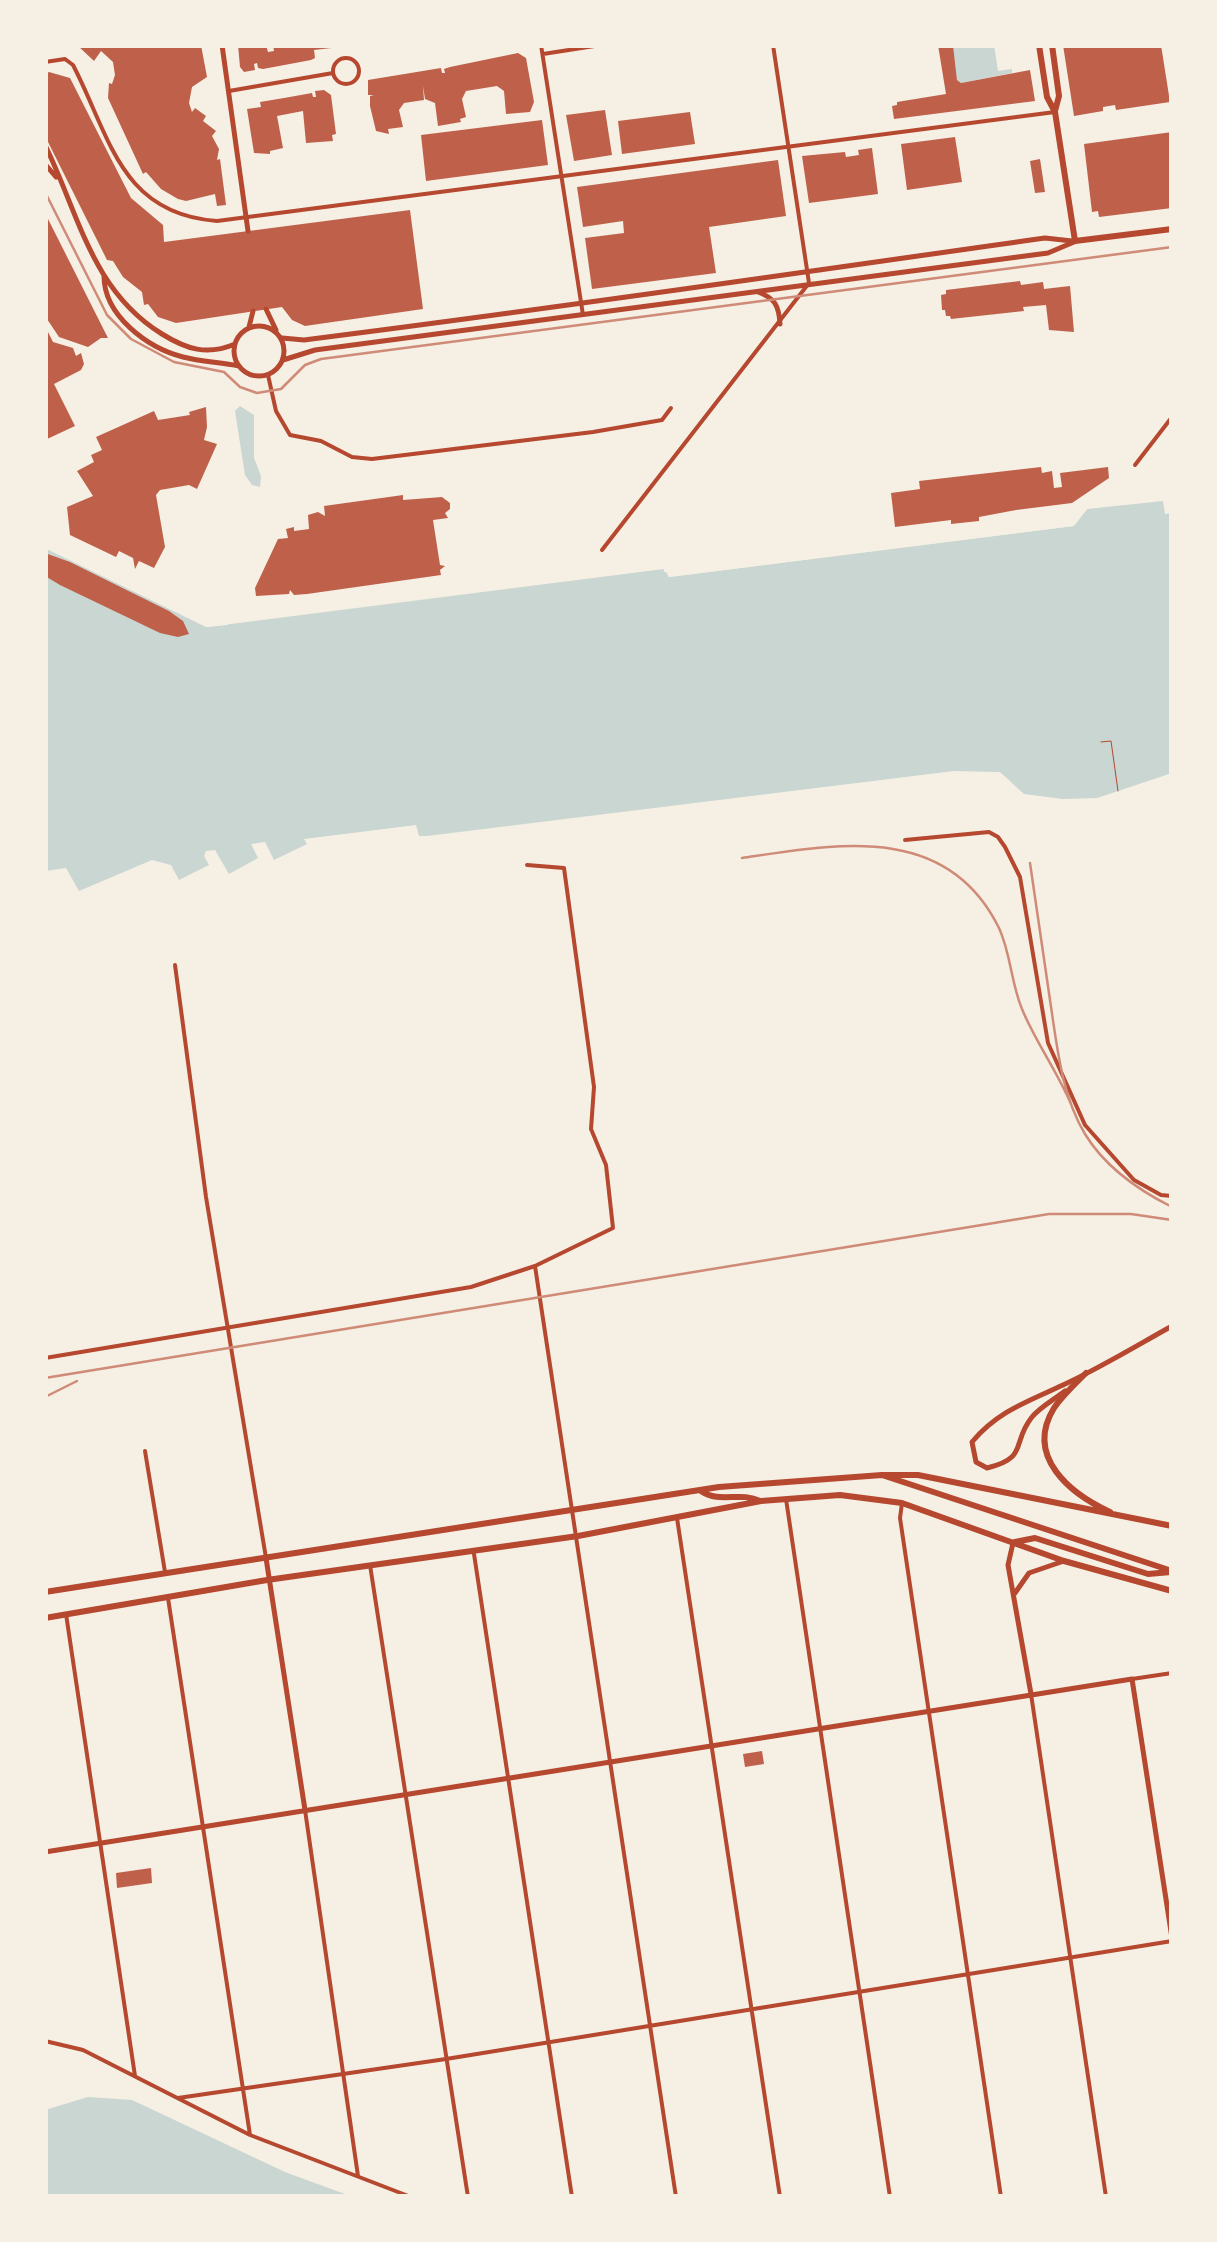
<!DOCTYPE html>
<html>
<head>
<meta charset="utf-8">
<style>
  body { margin:0 }
  #map { position:relative; width:1217px; height:2242px; overflow:hidden; background:#f6efe4; font-family:"Alegreya Sans",sans-serif }
  canvas { display:block }
  .frame { position:absolute; inset:0; border:48px solid #f6efe4; pointer-events:none }
</style>
</head>
<body>
<div id="map">
<canvas width="1217" height="2242"></canvas>
<div class="frame"></div>
</div>
<script>
const context = document.querySelector('canvas').getContext('2d');
context.lineJoin = 'round';
function paint(path, color) { context.fillStyle = color; context.fill(path, 'evenodd'); }
function stroke(path, color, width, dash) { context.strokeStyle = color; context.lineWidth = width; context.lineCap = dash ? 'butt' : 'round'; context.setLineDash(dash || []); context.stroke(path); }
paint(new Path2D(`
  M953 45H994L998 71 1012 69V73L961 83 957 80Z
  M240 406 254 415V458L261 476 260 487 252 485 245 475 235 411Z
  M1163 501 1165 514 1172 513V773L1097 798 1063 799 1024 794 1000 772 954 771 427 836H419L416 825 304 839 307 844 274 860 265 842 251 844 258 858 229 874 215 850 206 851 204 856 209 865 179 880 171 865 152 860 79 891 66 868 45 871V548L207 627 664 569 669 577 1073 526 1087 509Z
  M88 2097 132 2100 285 2172 353 2197H45V2110Z`), '#c9d6d2');
paint(new Path2D(`
  M1091 504 1074 526 669 577 668 572H664L663 564 673 572 1071 521 1084 505Z
  M45 543 207 622 228 620V625L206 627 45 548Z`), '#f6efe4');
paint(new Path2D(`
  M77 45H201L207 77 192 87 189 103 192 112 195 108 206 116 203 121 216 131 212 136 219 149 217 160 220 159 226 205 217 206 215 194 186 201 178 199 161 189 146 172 143 174 108 98 109 83 112 84 115 75 113 62 101 51 94 61Z
  M238 45H266L268 52 274 51 273 45H293V48L299 45 340 47 314 50 315 58 311 60 263 69 258 68 257 63 254 64 255 70 244 72 240 67Z
  M938 45H953L957 80 961 83 1030 70 1035 101 894 119 892 106 897 105V102L946 94Z
  M1063 45H1161L1170 102 1116 110 1115 105 1103 107V111L1074 116Z
  M518 53 526 58 534 102 530 112 506 114 504 91 497 86 466 91 462 99 466 117 460 119 461 122 438 126 435 103 425 99 423 86 424 100 404 103 399 110 403 127 388 129 389 134 376 131 370 106V96L374 95H368V80L441 68 442 73H445L444 69 450 67Z
  M49 72 70 78 131 198 163 225 164 242 410 210 423 309 305 326 292 320 282 307 176 323 158 317 148 304 144 305 142 292 123 277 113 261 107 260 45 136V74Z
  M324 90 331 95 336 134 332 135 333 141 306 143 303 111 277 116 283 148 270 151V154L254 153 247 109 261 107 260 102 284 98 312 93 313 97H316L315 91Z
  M605 110 612 155 574 161 566 115Z
  M690 112 695 144 622 154 618 121Z
  M542 120 548 165 426 181 421 135Z
  M1172 132V208L1099 217 1098 211 1092 212 1084 144Z
  M955 137 962 182 907 190 901 144Z
  M872 148 878 194 809 203 802 156 845 152 846 157 859 155 858 150Z
  M1040 159 1045 192 1035 193 1030 161Z
  M778 160 786 216 709 227 716 273 592 289 585 238 624 233 623 221 583 227 577 187Z
  M45 213 108 338H101L88 347 59 337 45 316Z
  M1020 281 1021 285 1043 282 1044 289 1070 286 1074 332 1049 330 1046 305 1023 307 1024 311 951 319 950 316H946L945 310H942L941 295 946 294V290Z
  M45 326 53 342 73 348 76 356 81 353 84 364 81 370 54 384 75 426 45 440Z
  M206 407 207 427 204 440 217 444 197 489 189 485 160 490 156 495 165 547 154 568 139 561 135 569 133 558 119 551 116 557 70 535 67 507 93 496 77 471 94 462 91 455 102 450 96 437 154 411 158 420 190 415 189 412Z
  M1041 467 1042 473 1052 471 1054 488 1062 487 1060 473 1108 467 1109 478 1072 503 1016 510 979 517V521L951 524V520L895 527 891 493 920 489 919 481Z
  M403 495V500L442 497 450 503V509L445 513 448 518 433 520 440 565 445 566 440 570 441 575 307 594 294 595 290 590 289 594 256 596 255 588 278 539 288 538 286 529 294 527V531L309 529 308 515 318 512 325 516 324 506Z
  M45 553 70 562 169 611 183 621 189 634 178 637 160 633 60 585 45 576Z
  M762 1751 764 1764 745 1767 743 1754Z
  M151 1868 152 1883 117 1888 116 1873Z`), '#bf614a');
stroke(new Path2D(`
  M1101 742 1111 741 1118 791`), '#b5482f', 1);
stroke(new Path2D(`
  M541 45 583 315
  M543 54 601 45
  M333 71a13 13 0 1 1 26 0a13 13 0 1 1-26 0Z
  M45 62 65 59 73 65C110 136 120 214 217 221L1055 112
  M229 91 333 73
  M268 375 276 411 290 435 321 441 352 457 372 459 593 432 662 420 671 408
  M1135 465 1172 417
  M602 550 809 283 773 45
  M905 840 989 832 998 837 1005 847 1020 877 1048 1043 1085 1125 1134 1180 1161 1195 1172 1196
  M175 965 206 1197 266 1558
  M535 1266 676 2197
  M45 1358 471 1287 535 1266 613 1228 606 1165 591 1129 594 1087 564 868 527 865
  M145 1451 165 1572
  M786 1499 890 2197
  M902 1503 900 1518 1001 2197
  M677 1518 780 2197
  M474 1554 572 2197
  M370 1565 468 2197
  M168 1598 250 2135
  M66 1614 135 2076
  M1132 1679 1172 1673
  M1031 1694 1106 2197
  M305 1810 358 2176
  M45 2041 83 2050 250 2135 411 2197
  M178 2098 446 2059 1172 1941`), '#b5482f', 4);
stroke(new Path2D(`
  M1065 1391C1055 1399 1040 1407 1032 1417 1011 1443 1029 1458 987 1468L976 1462 972 1442C998 1411 1027 1402 1063 1385 1100 1368 1136 1346 1172 1326
  M1013 1543 1008 1565 1031 1694
  M266 1558 305 1810
  M1015 1593 1029 1573 1061 1562
  M45 1852 1132 1679 1172 1938`), '#b5482f', 5);
stroke(new Path2D(`
  M222 45 248 231
  M45 145C79 214 91 290 162 334 186 349 207 356 235 344
  M45 164 56 177
  M104 276C104 316 148 348 183 357 202 362 221 362 239 366
  M758 292C775 298 779 306 780 324
  M266 309 276 330
  M234 351a25 25 0 1 1 50 0a25 25 0 1 1-50 0Z
  M249 327 253 311
  M282 338 304 340C551 309 798 273 1045 238L1072 241
  M283 360 315 350 1048 253 1074 242`), '#b5482f', 5);
stroke(new Path2D(`
  M1039 45 1047 97 1055 112 1075 241 1172 229
  M1052 45 1059 96 1055 111
  M701 1491C720 1504 740 1491 760 1501
  M1015 1542 1035 1538 1148 1574 1171 1572
  M45 1592 719 1487 882 1475 1172 1571
  M45 1618 267 1580 578 1536 761 1501 840 1495 902 1503 1064 1561 1172 1591`), '#b5482f', 6);
stroke(new Path2D(`
  M1086 1373C1075 1384 1063 1395 1054 1408 1024 1457 1071 1494 1110 1512
  M882 1475H918L1172 1526`), '#b5482f', 6);
stroke(new Path2D(`
  M45 192 107 315 131 339 174 362 224 372 240 387 257 393 281 389 305 365 321 359 1172 247`), '#cf8b77', 2.5);
stroke(new Path2D(`
  M742 858C837 844 947 822 999 928 1011 954 1011 983 1022 1009 1035 1041 1057 1071 1071 1104
  M1030 863C1037 908 1043 954 1050 1000 1057 1045 1061 1094 1085 1134 1105 1167 1138 1190 1172 1207
  M45 1378 1049 1214H1131L1172 1220
  M45 1397 77 1381`), '#cf8b77', 2.5);
</script>
</body>
</html>
